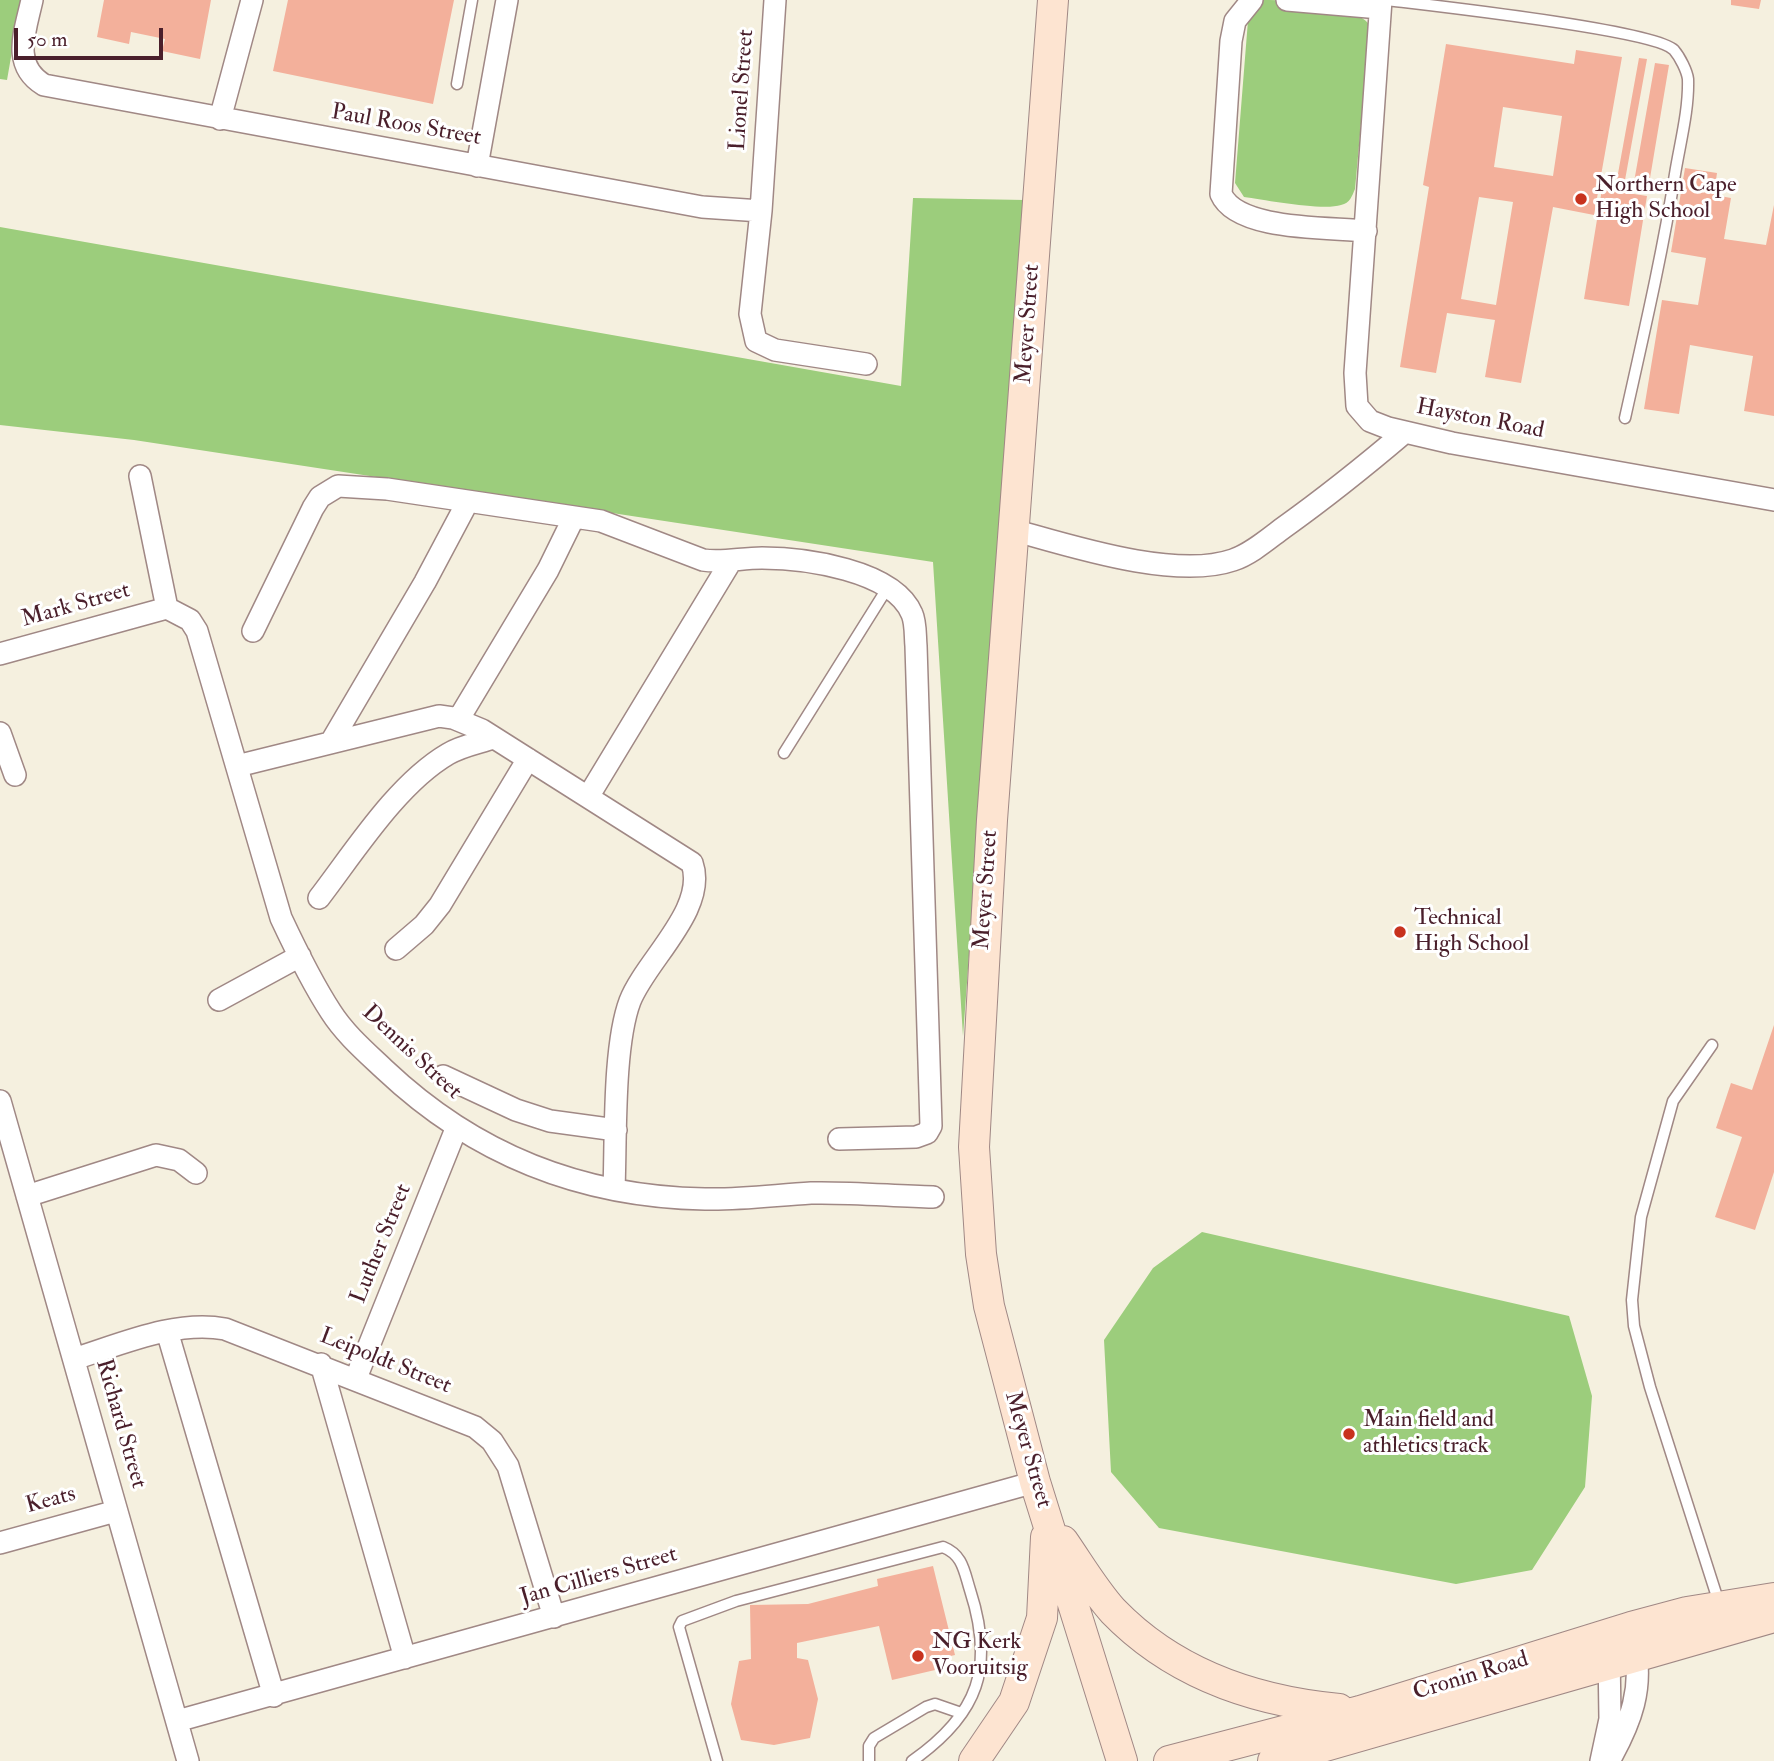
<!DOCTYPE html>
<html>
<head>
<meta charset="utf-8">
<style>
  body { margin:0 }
  #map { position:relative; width:1774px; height:1761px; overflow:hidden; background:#f5f0df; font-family:"IM FELL Double Pica",serif }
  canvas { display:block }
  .scale { position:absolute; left:14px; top:28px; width:149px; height:32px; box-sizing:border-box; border:4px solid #4a1f2b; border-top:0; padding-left:9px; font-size:21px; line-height:24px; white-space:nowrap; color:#4a1f2b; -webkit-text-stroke:5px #fff; paint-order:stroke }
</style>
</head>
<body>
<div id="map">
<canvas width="1774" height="1761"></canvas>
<div class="scale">50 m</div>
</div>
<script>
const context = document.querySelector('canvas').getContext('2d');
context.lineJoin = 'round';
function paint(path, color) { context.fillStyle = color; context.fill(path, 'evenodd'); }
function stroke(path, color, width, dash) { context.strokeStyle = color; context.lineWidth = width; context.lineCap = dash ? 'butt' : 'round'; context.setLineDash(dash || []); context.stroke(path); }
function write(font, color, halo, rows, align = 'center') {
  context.font = font + ' "IM FELL Double Pica",serif'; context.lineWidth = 6; context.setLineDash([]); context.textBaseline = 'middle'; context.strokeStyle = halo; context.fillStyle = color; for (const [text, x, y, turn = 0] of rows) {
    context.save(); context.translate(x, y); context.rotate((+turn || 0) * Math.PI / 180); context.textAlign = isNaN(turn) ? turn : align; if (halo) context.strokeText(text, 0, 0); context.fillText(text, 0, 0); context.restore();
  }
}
paint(new Path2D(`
  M0 0H21L7 80 0 79Z
  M1255 0C1291 0 1348 0 1370 25L1355 189C1352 196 1350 203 1341 205 1323 211 1266 200 1244 197L1235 183 1249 8Z
  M913 198 1025 200 963 1036 933 562 134 440 0 425V227L901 386Z
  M1202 1232 1569 1316 1592 1396 1585 1487 1532 1570 1456 1584 1159 1528 1111 1472 1104 1340 1153 1268Z`), '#9ccd7c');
paint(new Path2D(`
  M104 0H211L200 59 162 51 165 39 131 32 129 44 97 37Z
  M288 0H454L433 104 273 71Z
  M1731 0H1761L1759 9 1731 5Z
  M1446 44 1574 64 1576 50 1622 57 1594 215 1553 207 1521 383 1485 377 1495 320 1447 313 1436 373 1400 367 1429 187 1423 185ZM1503 107 1562 116 1553 176 1494 167ZM1479 197 1513 202 1496 305 1461 299Z
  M1639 58 1647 59 1625 180 1617 179Z
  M1655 63 1669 65 1649 184 1634 182Z
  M1685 168 1717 173 1714 195 1731 198 1724 239 1766 245 1774 205V416L1744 411 1753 356 1690 345 1679 414 1644 409 1662 300 1698 305 1706 258 1671 252Z
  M1602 189 1647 196 1629 306 1584 299Z
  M1774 1025V1172L1755 1230 1715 1217 1742 1137 1716 1128 1731 1083 1752 1090Z
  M933 1566 955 1655 946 1657 948 1667 892 1680 879 1626 797 1643V1658L808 1660 818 1699 810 1738 774 1745 741 1740 731 1704 739 1661 751 1659 750 1605 808 1604 878 1586 877 1579Z`), '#f3b09b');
const lane = new Path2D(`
  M1387 0C1428 5 1655 30 1674 50 1680 57 1687 71 1688 79 1689 110 1680 143 1675 174 1662 256 1643 337 1625 418
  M457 84 472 0
  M784 753 888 587
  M1712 1045 1673 1101 1641 1217 1632 1300 1634 1326 1650 1387 1719 1603
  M717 1761 679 1627 682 1621 736 1601 943 1547C963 1555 964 1571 970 1590 995 1667 979 1714 912 1761
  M869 1761V1746L874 1738 926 1707 935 1704 961 1713`);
const street = new Path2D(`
  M32 0C25 32 11 65 44 85L702 207 761 211 775 0
  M1252 0 1235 21 1231 41 1221 194C1237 231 1329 227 1366 231
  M1287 0 1380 8
  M1381 0 1355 373 1357 406 1370 421 1388 428 1452 443 1774 500
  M220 119 252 0
  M477 166 507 0
  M761 211 750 314 756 341 775 350 866 364
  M140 476 167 608
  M1013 530C1071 546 1175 580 1233 560 1251 554 1268 539 1283 528 1325 498 1365 466 1405 432
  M167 608 190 620 197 631 281 918C296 950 312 983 331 1012 345 1034 366 1052 385 1070 474 1154 582 1197 705 1199 740 1200 776 1195 811 1193 851 1192 892 1196 933 1197
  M253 631 313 508 320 497 338 486 387 489 601 521 703 560C723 563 741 558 762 558 804 558 894 570 912 614 916 623 915 636 916 646L931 1126 927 1133 916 1137 839 1139
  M0 654 167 608
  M458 720 548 570 574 517
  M0 733 15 775
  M331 742 425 582 467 503
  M237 766 439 716 453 718 482 730 692 863C708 909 646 960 630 1001 613 1046 616 1140 614 1189
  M588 797 731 561
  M319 898C355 851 397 784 448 754 461 746 478 743 493 738
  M396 949 424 925 440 905 528 759
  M219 1000 300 956
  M443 1076 516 1110 550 1121 616 1130
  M0 1101 188 1761
  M27 1196 156 1155 179 1160 196 1173
  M167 1331 274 1696
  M74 1359C122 1344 175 1320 225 1329L475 1427 492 1441 508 1466 554 1617
  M321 1364 405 1658
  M356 1378 456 1129
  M0 1543 116 1511
  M177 1721 1035 1482
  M1601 1761 1610 1719 1609 1652
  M1609 1761C1631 1722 1644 1688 1634 1643`);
const secondary = new Path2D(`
  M1053 0 992 820 974 1147 981 1254 989 1306 1035 1482 1122 1761
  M1063 1541C1079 1564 1094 1590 1113 1611 1174 1674 1253 1701 1339 1709
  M974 1761 1014 1702 1042 1618 1046 1537
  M1169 1761 1360 1711 1631 1627 1687 1612 1774 1598
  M1273 1761 1774 1617`);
stroke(lane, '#a08885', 13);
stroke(street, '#a08885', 24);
stroke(secondary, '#a08885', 32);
stroke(lane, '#fff', 10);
stroke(street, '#fff', 21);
stroke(secondary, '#fde4d1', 30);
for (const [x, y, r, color] of [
  [1581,199,7,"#c8321e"],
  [1400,932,7,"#c8321e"],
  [1349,1434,7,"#c8321e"],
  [918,1656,7,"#c8321e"]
]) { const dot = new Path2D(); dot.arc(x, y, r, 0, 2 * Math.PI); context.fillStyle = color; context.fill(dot); stroke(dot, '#fff', 2.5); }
write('23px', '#4a1f2b', '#fff', [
  ["Lionel Street",743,90,-86],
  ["Paul Roos Street",406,126,10],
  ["Meyer Street",1029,324,-86],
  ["Hayston Road",1480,420,11],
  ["Mark Street",76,606,-16],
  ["Meyer Street",987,890,-86],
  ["Dennis Street",411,1053,43],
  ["Luther Street",382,1244,-68],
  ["Leipoldt Street",385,1362,22],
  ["Richard Street",120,1424,74],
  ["Meyer Street",1027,1450,74],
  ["Keats",51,1501,-15],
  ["Jan Cilliers Street",599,1577,-16],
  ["Cronin Road",1471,1677,-17]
]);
write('23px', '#4a1f2b', '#fff', [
  ["Northern Cape",1595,186],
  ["High School",1595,212],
  ["Technical",1414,919],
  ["High School",1414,945],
  ["Main field and",1363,1421],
  ["athletics track",1363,1447],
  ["NG Kerk",932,1643],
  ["Vooruitsig",932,1669]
], 'left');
</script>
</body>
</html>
